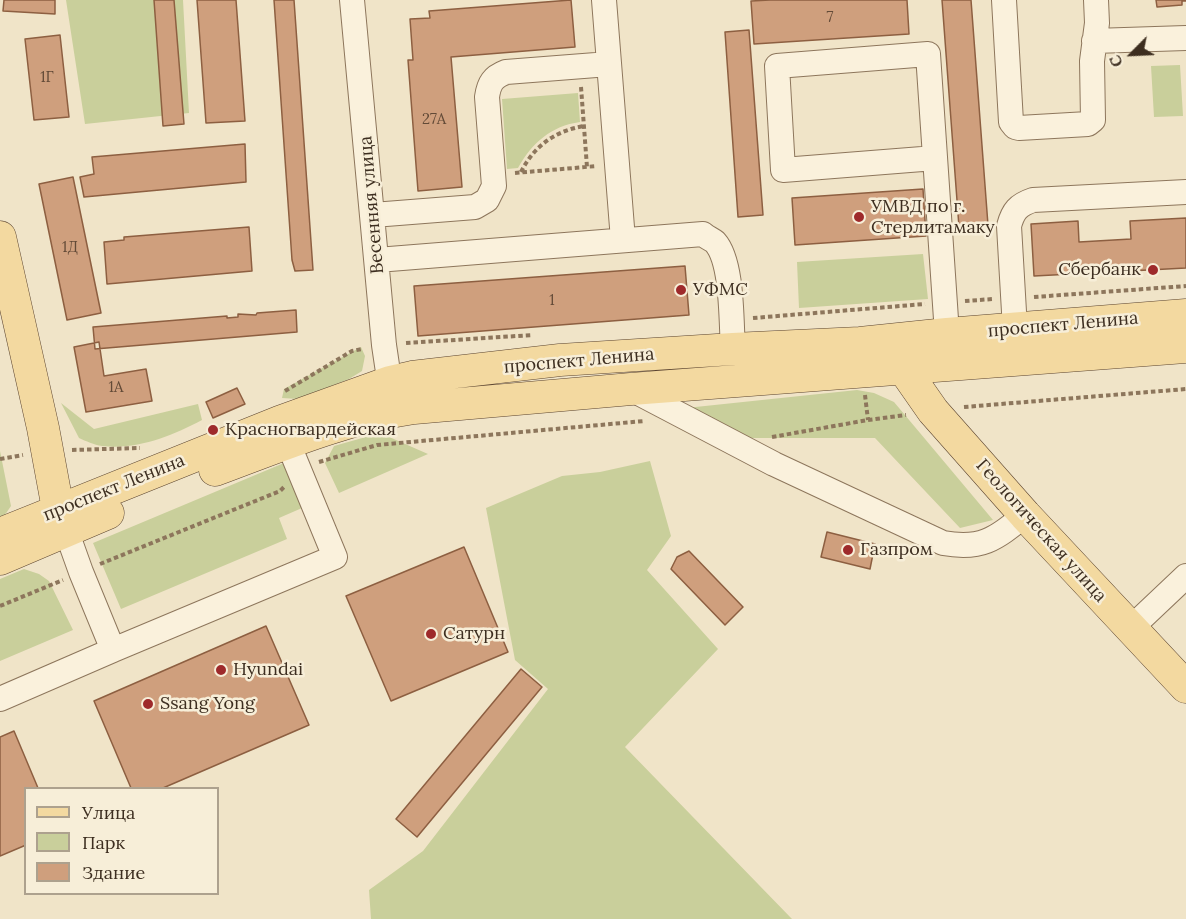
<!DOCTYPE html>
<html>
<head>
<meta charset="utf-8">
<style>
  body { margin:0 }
  #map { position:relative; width:1186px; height:919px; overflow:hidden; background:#f0e4c8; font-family:Lora,serif }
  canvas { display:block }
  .legend { position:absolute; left:24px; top:787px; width:195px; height:108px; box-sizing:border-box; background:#f7eed8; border:2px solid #ada18e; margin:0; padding:8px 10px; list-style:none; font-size:18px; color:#3d2e20 }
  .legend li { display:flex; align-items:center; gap:12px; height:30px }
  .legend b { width:30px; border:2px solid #ada18e }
  .north { position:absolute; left:1102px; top:24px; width:60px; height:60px; -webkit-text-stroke:4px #f7eed8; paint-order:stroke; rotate:246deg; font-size:16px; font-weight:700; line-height:24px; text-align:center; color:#3d2e20 }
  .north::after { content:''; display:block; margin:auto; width:21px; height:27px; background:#3d2e20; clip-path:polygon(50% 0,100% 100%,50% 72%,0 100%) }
</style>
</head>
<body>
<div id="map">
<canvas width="1186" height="919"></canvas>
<ul class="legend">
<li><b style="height:8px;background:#f3d9a0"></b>Улица</li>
<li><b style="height:16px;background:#c9cf9b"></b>Парк</li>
<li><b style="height:16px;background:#cf9f7d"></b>Здание</li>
</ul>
<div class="north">С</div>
</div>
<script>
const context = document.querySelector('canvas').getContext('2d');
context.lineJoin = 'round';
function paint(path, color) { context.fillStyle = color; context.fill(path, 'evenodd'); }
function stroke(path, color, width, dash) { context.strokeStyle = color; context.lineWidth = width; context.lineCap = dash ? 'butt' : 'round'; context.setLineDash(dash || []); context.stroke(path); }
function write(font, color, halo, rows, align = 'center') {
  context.font = font + ' Lora,serif'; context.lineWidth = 5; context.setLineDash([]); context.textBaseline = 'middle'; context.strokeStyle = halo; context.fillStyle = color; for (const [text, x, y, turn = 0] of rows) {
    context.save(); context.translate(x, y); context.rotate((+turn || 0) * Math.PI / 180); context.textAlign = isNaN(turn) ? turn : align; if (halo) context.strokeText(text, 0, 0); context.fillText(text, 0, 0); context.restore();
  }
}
paint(new Path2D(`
  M66 0H183L189 113 85 124Z
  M1180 65 1183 116 1154 117 1151 66Z
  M578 93 580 122C551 126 532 143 518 168L507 169 502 99Z
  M923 254 928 299 799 308 797 262Z
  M361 347 365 356 362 371 349 379 298 399 282 398 284 389Z
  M857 390 874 393 894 402 993 520 960 528 875 438H741L686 408Z
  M61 403 94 429 198 404 202 420C171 436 138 450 102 446 94 445 86 441 79 438Z
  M380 433 428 454 339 493 325 463 334 446Z
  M0 451 11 506 0 522Z
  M650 461 671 536 647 570 718 649 625 747 792 919H371L369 890 423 851 548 689 515 660 486 508 562 476 600 472Z
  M284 463 302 508 279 518 287 539 121 609 93 543Z
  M24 569 39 574 49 581 73 630 0 661V579Z`), '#c9cf9b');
const building = new Path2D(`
  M4 0H55V14L3 11Z
  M154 0H174L184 124 163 126Z
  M197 0H236L245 121 206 123Z
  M274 0H294L313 270 295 271 292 260Z
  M571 0 575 47 451 57 462 187 418 191 408 60H413L410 19 430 18 429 11Z
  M770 0H907L909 34 754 44 751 1Z
  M942 0H971L988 225 959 227Z
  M1156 0H1186V1H1182V5L1157 7Z
  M749 30 763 215 738 217 725 32Z
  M60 35 69 117 34 120 25 39Z
  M245 144 246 182 84 197 80 177 94 174 92 157Z
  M73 177 101 313 67 320 39 184Z
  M923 189 926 236 795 245 792 198Z
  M1186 218V268L1034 276 1031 224 1078 221 1079 242 1131 239 1130 221Z
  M249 227 252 271 107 284 104 242 124 240V237Z
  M685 266 689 315 418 336 414 286Z
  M296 310 297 332 95 349 93 327 227 316V318L238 317V314L256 315 257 313Z
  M99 342 104 376 146 369 152 401 86 412 74 347Z
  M237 388 245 404 213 418 206 402Z
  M827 532 875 544 870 569 821 557Z
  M464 547 508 652 391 701 346 596Z
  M689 551 743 607 725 625 671 569 677 557Z
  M266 626 309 725 163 788H131L94 701Z
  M521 669 542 687 417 837 396 819Z
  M14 731 38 788H26V845L0 856V737Z`);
paint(building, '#cf9f7d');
stroke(building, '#8d5f41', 1.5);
const minor = new Path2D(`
  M352 0 384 345 392 399
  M604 0 623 240
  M1004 0 1011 122 1015 127 1019 128 1088 124 1093 120 1092 61 1097 23 1096 0
  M1094 41 1186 38
  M935 158 783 170 777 66 928 54 947 334
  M373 215 475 207 487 200 494 186 487 97C489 83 493 77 506 72L609 64
  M377 260 703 234C706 237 711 239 715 242 733 262 731 322 733 349
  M1015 329 1009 226C1013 211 1018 205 1033 200L1186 192
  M631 389 774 464 943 543C982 550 995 539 1025 515
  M66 530 81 572 113 650 335 557 281 426
  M1131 628 1186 576
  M0 699 113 650`);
const major = new Path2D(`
  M0 237 43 428 58 509 65 528
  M903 368 933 411 1025 515 1186 687
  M215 470C280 446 345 418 414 408L631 389 1186 347
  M0 534 279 422 390 382 412 377 560 360 733 349 860 343 947 334 1186 315
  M0 559 108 513`);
stroke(minor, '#8d765c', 26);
stroke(major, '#5b4430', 33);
stroke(new Path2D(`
  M581 87 587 167
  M521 172C534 146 555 131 584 126
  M515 173 597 166
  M1034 297 1186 286
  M965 301 993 299
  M753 318 925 304
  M406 343 533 335
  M285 391 352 351 362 349
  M865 395 868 420
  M964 407 1186 389
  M772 437 868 420 906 415
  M72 450 140 448
  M0 459 23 455
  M319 462 377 445 644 421
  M100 564 280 491 284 487
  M0 606 63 580`), '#8d765c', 4, [4.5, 3]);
stroke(minor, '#faf1dc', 24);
stroke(major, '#f3d9a0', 32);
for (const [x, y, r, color] of [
  [859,217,6,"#9e2a2b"],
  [1153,270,6,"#9e2a2b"],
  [681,290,6,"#9e2a2b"],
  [213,430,6,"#9e2a2b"],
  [848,550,6,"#9e2a2b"],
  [431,634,6,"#9e2a2b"],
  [221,670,6,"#9e2a2b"],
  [148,704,6,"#9e2a2b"]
]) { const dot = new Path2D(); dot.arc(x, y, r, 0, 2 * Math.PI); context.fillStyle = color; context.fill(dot); stroke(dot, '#f7eed8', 2); }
write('15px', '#624a37', null, [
  ["7",830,18],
  ["1Г",47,78],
  ["27А",434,120],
  ["1Д",70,248],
  ["1",552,301],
  ["1А",116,388]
]);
write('18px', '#3d2e20', '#f7eed8', [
  ["Весенняя улица",372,205,-95],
  ["проспект Ленина",1063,325,-5],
  ["проспект Ленина",579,361,-5],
  ["проспект Ленина",114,488,-22],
  ["Геологическая улица",1041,531,48]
]);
write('18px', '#3d2e20', '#f7eed8', [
  ["УМВД по г.",871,207],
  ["Стерлитамаку",871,228],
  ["Сбербанк",1141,270,"right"],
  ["УФМС",693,290],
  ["Красногвардейская",225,430],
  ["Газпром",860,550],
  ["Сатурн",443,634],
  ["Hyundai",233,670],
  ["Ssang Yong",160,704]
], 'left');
</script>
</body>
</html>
